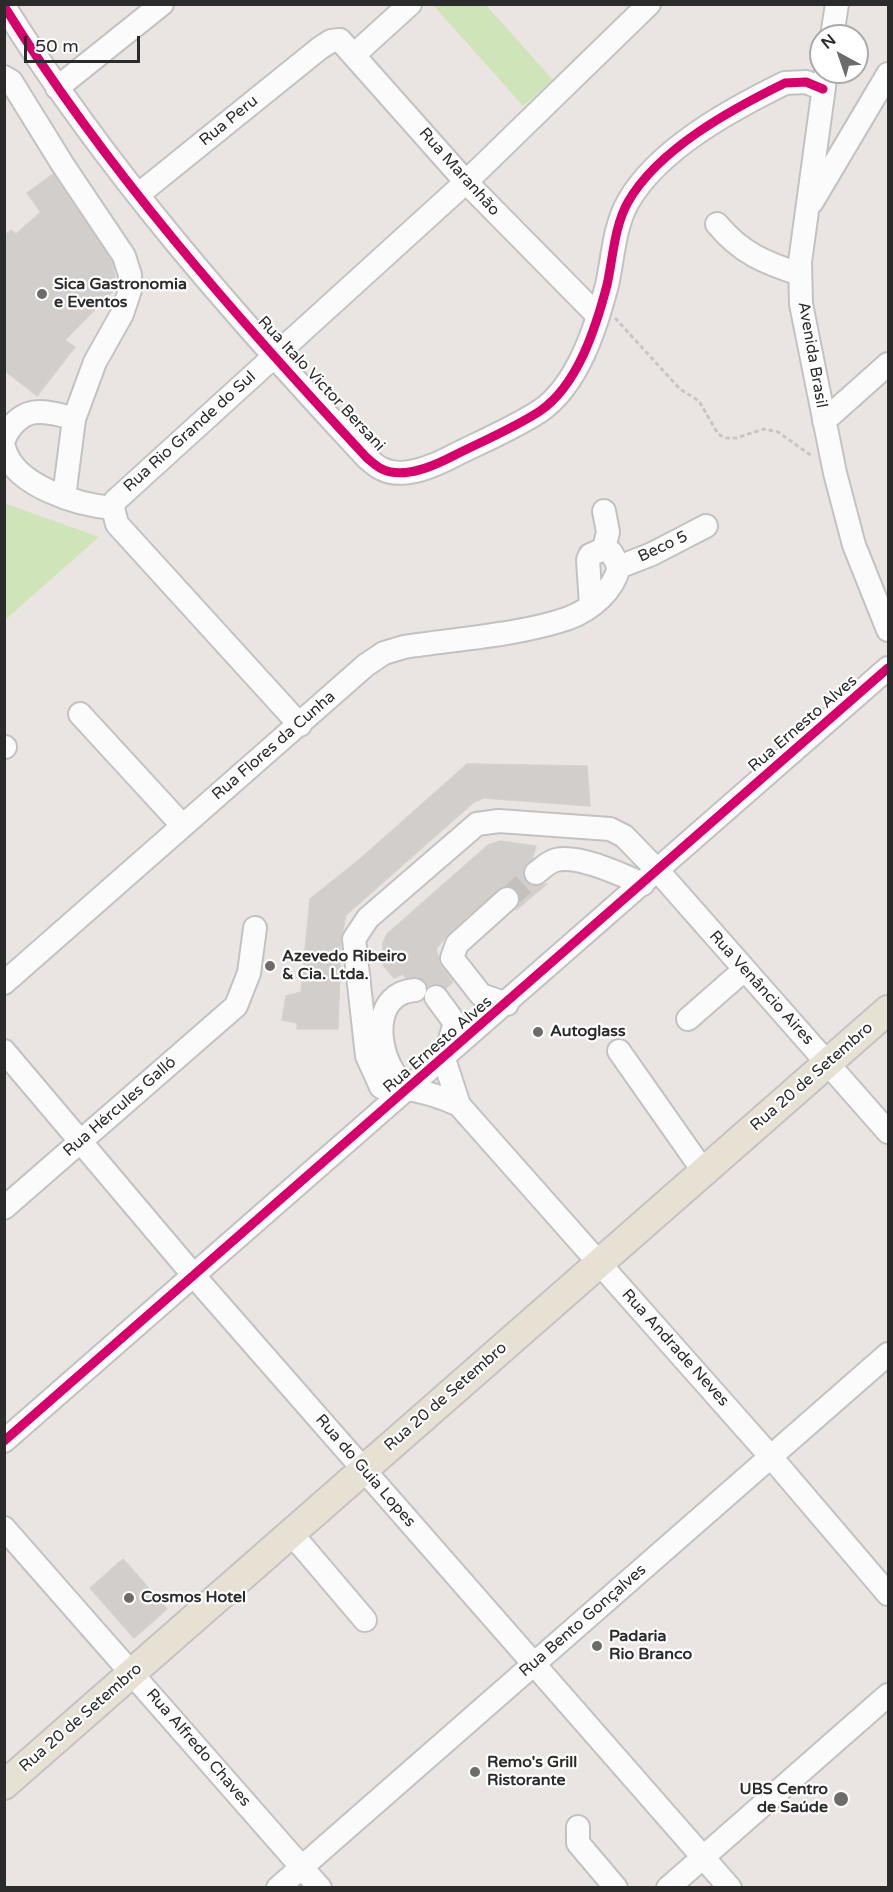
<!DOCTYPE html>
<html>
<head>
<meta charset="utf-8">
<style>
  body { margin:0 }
  #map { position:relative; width:893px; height:1892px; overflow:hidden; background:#eae5e2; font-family:"Varela Round",sans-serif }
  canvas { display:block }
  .frame { position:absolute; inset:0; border:6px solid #2b2b2b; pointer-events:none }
  .north { position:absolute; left:809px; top:24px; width:60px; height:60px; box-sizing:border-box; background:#fff; border:2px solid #aaa; border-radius:50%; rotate:320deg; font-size:16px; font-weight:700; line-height:24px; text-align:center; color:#2b2b2b }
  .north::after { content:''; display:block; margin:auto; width:21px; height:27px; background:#6e6c6b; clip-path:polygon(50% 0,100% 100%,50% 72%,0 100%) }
  .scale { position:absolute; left:24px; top:36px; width:116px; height:27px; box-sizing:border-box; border:3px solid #2b2b2b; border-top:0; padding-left:8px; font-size:18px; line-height:21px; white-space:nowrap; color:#2b2b2b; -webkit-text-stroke:4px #fff; paint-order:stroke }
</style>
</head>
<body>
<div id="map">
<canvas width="893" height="1892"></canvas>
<div class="frame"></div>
<div class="north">N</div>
<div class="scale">50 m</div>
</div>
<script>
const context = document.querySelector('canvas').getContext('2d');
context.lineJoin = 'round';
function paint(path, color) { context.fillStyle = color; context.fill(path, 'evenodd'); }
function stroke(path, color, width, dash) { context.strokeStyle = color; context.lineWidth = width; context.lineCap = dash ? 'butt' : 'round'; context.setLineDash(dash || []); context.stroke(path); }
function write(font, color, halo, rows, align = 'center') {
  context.font = font + ' "Varela Round",sans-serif'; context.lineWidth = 4.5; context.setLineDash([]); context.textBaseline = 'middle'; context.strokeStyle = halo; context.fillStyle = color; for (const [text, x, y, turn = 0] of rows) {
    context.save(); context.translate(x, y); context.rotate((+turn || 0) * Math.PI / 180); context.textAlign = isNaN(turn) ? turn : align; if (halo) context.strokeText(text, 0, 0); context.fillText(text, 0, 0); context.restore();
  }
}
paint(new Path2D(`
  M433 5H486L553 80 523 106Z
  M4 503 99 537 5 620H4Z`), '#d0e4ba');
const building = new Path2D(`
  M53 174 112 262 117 287 65 340 75 347 37 396 4 370V236L11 230 16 234 41 212 27 193Z
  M467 764 587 766 590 806 484 798 474 802 346 915 341 940 338 1029H297V1023L282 1020 286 996 301 992 310 899 360 859Z
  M500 841 536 846 532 859 524 867 523 875 531 886 547 884 516 910 520 903 517 890 504 886 448 934 436 949 441 966 453 982 446 988 435 984 428 986 418 977 406 978 403 974 394 978 382 964 383 943 387 934 488 845Z
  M123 1559 167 1609 134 1638 90 1588Z`);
paint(building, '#d1cecb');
stroke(building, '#d5d1ce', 1.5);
stroke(new Path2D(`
  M507 899 536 873`), '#c4c0bd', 22, [22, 11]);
const minor = new Path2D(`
  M4 6C106 170 236 317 367 458 372 462 377 467 382 469 404 480 436 465 455 455 483 441 514 428 540 411 578 385 596 327 607 285 613 258 614 227 628 202 658 149 732 109 785 83L806 82 823 89
  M832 36 837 4
  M355 54 410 4
  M826 72 800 262 801 304 835 473 854 545 888 630
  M4 77 11 81 63 165 124 256 130 275V290L122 314 95 362 74 419 64 497
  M57 88 162 4
  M139 194 320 48 331 41 340 40 466 182 598 316
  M812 202 888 74
  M717 224C741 253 765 263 800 274
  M824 421 888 364
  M4 439C20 405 44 409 74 419
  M4 447C13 486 78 505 113 508
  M604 549 608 532 604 511
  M619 567 652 554 706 526
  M80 714 182 825
  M300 725 117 524 113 508 115 501 466 182 649 4
  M4 747H5
  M536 873C543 868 548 862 556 860 578 854 622 875 643 884
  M507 899 457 944 452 958 481 995 507 1004
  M4 983 366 665 384 653 404 647C455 639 521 635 569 618 592 609 613 591 619 567L611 552 604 549 590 555 588 560 591 605
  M436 997 455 1023 444 1059 459 1105
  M688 1019 744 970
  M4 1051 195 1277 730 1888
  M619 1051 704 1172
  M409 1090C403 1083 395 1076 391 1068 376 1040 375 993 415 990
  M888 1132 659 872 624 836 610 829 499 821 477 824 368 918 354 939 367 1056 381 1087C397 1097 398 1088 413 1090 429 1093 444 1098 459 1105L771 1457 888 1594
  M4 1208 236 1006 249 973 255 928
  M4 1441 888 668
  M4 1528 320 1888
  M291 1533 365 1620
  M578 1827V1843L616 1888
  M278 1888 888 1354
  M668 1888 888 1695`);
const major = new Path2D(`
  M4 1785 888 1010`);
stroke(minor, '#c3c2c2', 26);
stroke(major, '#c5c3c2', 32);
stroke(new Path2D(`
  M615 318 680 389 699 401 718 434 726 438H736L764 429 778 432 812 456`), '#c6c6c6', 3, [4.5, 3]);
stroke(minor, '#fcfbfb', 22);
stroke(major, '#e7e1d4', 28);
stroke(new Path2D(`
  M4 6C106 170 236 317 367 458 372 462 377 467 382 469 404 480 436 465 455 455 483 441 514 428 540 411 578 385 596 327 607 285 613 258 614 227 628 202 658 149 732 109 785 83L806 82 823 89
  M4 1441 888 668`), '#d6006c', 9);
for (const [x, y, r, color] of [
  [42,294,6,"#6e6c6b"],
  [270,966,6,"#6e6c6b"],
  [538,1032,6,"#6e6c6b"],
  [129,1598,6,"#6e6c6b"],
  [597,1646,6,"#6e6c6b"],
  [475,1772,6,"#6e6c6b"],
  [841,1799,8,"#6e6c6b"]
]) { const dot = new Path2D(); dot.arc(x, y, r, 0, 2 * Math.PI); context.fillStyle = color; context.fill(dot); stroke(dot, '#fff', 2); }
write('16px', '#2b2b2b', '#fff', [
  ["Rua Peru",229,121,-39],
  ["Rua Maranhão",459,172,48],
  ["Avenida Brasil",812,355,80],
  ["Rua Italo Victor Bersani",321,384,47],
  ["Rua Rio Grande do Sul",190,432,-42],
  ["Beco 5",663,547,-25],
  ["Rua Ernesto Alves",803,724,-41],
  ["Rua Flores da Cunha",274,746,-41],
  ["Rua Venâncio Aires",761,988,48],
  ["Rua Ernesto Alves",438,1045,-41],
  ["Rua 20 de Setembro",812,1077,-41],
  ["Rua Hércules Galló",120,1107,-41],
  ["Rua Andrade Neves",675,1348,48],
  ["Rua 20 de Setembro",446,1397,-41],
  ["Rua do Guia Lopes",365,1471,49],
  ["Rua Bento Gonçalves",583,1621,-41],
  ["Rua 20 de Setembro",81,1718,-41],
  ["Rua Alfredo Chaves",198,1748,49]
]);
write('bold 16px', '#2b2b2b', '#fff', [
  ["Sica Gastronomia",54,285],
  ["e Eventos",54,303],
  ["Azevedo Ribeiro",282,957],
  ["& Cia. Ltda.",282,975],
  ["Autoglass",550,1032],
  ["Cosmos Hotel",141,1598],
  ["Padaria",609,1637],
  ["Rio Branco",609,1655],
  ["Remo's Grill",487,1763],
  ["Ristorante",487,1781],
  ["UBS Centro",828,1790,"right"],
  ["de Saúde",828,1808,"right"]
], 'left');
</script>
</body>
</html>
